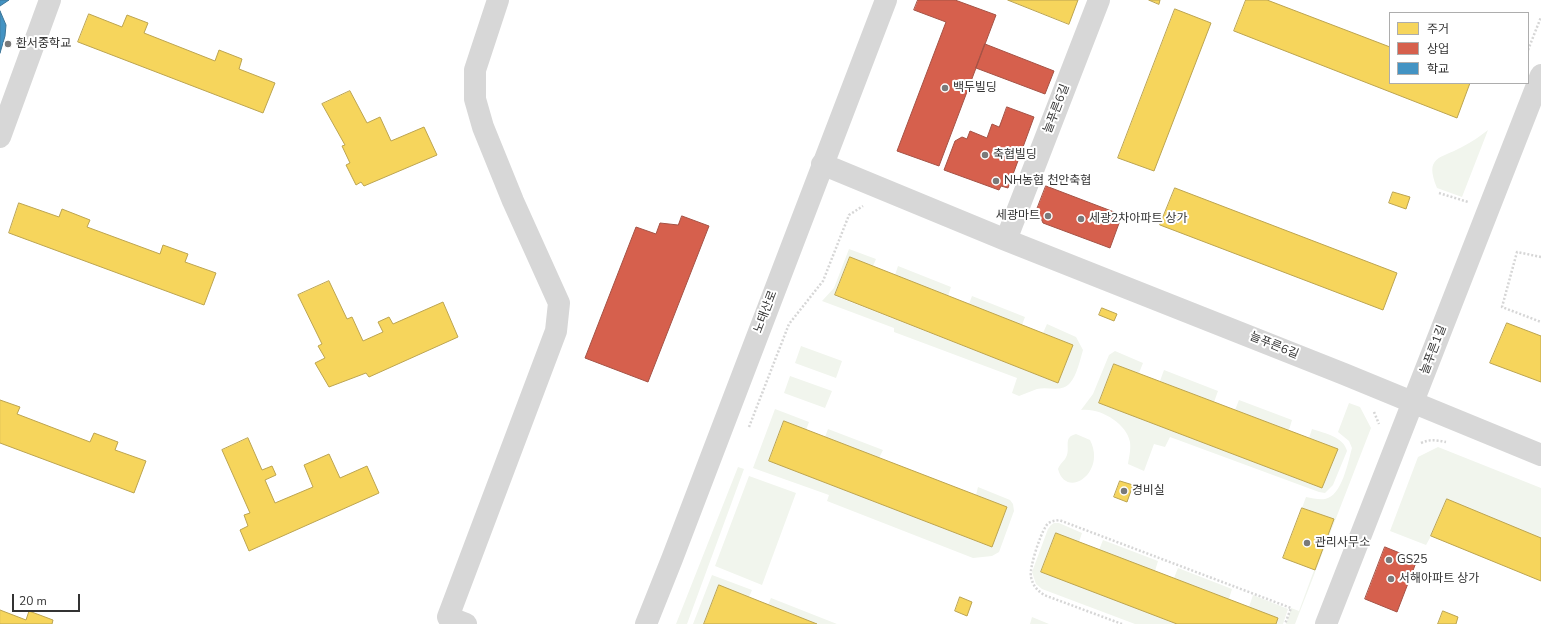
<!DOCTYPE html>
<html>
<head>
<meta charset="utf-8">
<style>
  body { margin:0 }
  #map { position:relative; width:1541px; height:624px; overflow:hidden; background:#fff; font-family:"Nunito Sans","Noto Sans KR",sans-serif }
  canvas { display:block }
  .legend { position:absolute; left:1389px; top:12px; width:140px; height:72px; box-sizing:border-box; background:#fff; border:1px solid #adadad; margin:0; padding:5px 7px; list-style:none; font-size:12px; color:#333 }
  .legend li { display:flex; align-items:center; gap:8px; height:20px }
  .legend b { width:20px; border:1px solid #adadad }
  .scale { position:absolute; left:12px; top:594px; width:68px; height:18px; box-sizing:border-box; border:2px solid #333; border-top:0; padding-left:5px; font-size:12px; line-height:14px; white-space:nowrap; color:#333; -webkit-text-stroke:3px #fff; paint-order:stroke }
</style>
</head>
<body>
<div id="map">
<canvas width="1541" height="624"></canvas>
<ul class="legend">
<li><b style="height:11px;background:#f6d55c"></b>주거</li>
<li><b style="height:11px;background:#d6604d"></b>상업</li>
<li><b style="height:11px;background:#4393c3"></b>학교</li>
</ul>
<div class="scale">20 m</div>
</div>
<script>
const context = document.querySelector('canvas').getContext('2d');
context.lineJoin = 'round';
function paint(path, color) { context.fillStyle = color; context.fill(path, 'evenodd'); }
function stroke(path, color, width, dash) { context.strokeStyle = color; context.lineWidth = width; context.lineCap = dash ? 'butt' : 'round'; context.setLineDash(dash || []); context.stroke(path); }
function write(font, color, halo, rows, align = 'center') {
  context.font = font + ' "Nunito Sans","Noto Sans KR",sans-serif'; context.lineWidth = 4; context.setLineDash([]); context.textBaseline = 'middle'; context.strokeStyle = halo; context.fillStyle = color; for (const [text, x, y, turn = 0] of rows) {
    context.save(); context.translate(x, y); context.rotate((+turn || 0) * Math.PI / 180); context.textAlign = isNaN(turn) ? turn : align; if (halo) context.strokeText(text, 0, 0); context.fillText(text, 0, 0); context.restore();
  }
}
paint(new Path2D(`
  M1488 130 1462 197 1437 188C1424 156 1440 159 1462 147 1472 142 1480 136 1488 130Z
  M849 249 876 259 873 266 849 257 835 296 1058 383 1073 345 1043 333 1047 324 1076 337 1083 350C1080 360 1077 375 1070 383 1062 393 1048 386 1037 389 1031 391 1025 394 1019 396L1012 393 1017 378 894 332V328L822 301 834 288Z
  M898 266 951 287 948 296 895 275Z
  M972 296 1025 317 1022 325 969 304Z
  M801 346 842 361 836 378 795 363Z
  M1115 351 1143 363 1139 373 1114 364 1099 403 1322 488 1337 449 1309 438 1312 429C1324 433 1344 437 1347 451L1333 485 1325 493 1319 492 1170 437 1165 447 1154 444 1144 471 1128 464C1129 457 1131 450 1130 442 1127 423 1099 407 1081 410L1093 394 1109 355Z
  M1164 370 1218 391 1214 402 1160 381Z
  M790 376 832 391 825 408 784 393Z
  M1239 400 1292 420 1289 430 1235 410Z
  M1349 403 1360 407 1371 428 1295 624H1286L1291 608 1299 611 1333 519 1302 508 1306 497C1312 498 1319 500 1325 499 1342 496 1348 462 1352 448L1349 441 1338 432Z
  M775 409 809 422 806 430 784 422 769 461 991 547 1007 507 976 495 978 487 1010 500 1013 504 1014 511 999 552 992 556 973 558 827 501 829 495 753 468Z
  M828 429 883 450 879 458 825 437Z
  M1076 434 1090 440C1107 473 1066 500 1058 469 1060 463 1065 461 1067 455 1070 447 1063 437 1076 434Z
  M1438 447 1541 488V538L1447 499 1431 536 1426 545 1390 531 1418 457Z
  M738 467 744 469 687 624H676Z
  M749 476 796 493 762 585 715 566Z
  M1054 523H1059L1082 533 1079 542 1056 533 1041 572 1177 624H1135L1042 589 1036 584 1032 572 1048 529 1051 525Z
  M1103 540 1158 561 1155 571 1099 550Z
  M1178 568 1232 589 1229 599 1174 578Z
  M712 575 752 590 749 597 704 624H693Z
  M1253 595 1288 609 1283 624H1276L1278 618 1249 607Z
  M771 598 837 624H817L768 605Z
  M1032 617 1049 624H1030Z`), '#f1f5ed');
const homes = new Path2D(`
  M1008 0H1078L1069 24Z
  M1149 0H1160L1159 4Z
  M1246 0H1267L1390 47V83H1470L1457 118 1234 31Z
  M1175 9 1211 23 1154 171 1118 158Z
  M89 14 122 27 127 15 148 23 144 33 215 61 219 50 242 59 239 69 275 83 263 113 78 42Z
  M350 91 367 123 380 117 391 141 424 127 437 155 364 186 361 182 356 185 346 165 350 163 342 146 345 145 322 104Z
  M1175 188 1397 273 1383 310 1160 225Z
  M1393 192 1410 197 1406 209 1389 203Z
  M19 203 59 217 62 209 90 220 87 227 160 254 163 245 188 254 185 262 216 273 204 305 9 233Z
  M850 257 1073 345 1058 383 835 295Z
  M329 281 347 319 352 317 363 341 383 332 378 322 389 317 393 324 443 302 458 337 369 377 366 373 329 387 315 363 325 358 318 346 322 344 298 295Z
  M1102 308 1117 314 1114 321 1099 315Z
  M1507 323 1541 336V382L1490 363Z
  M1114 364 1338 449 1322 488 1099 403Z
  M0 400 20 407 17 414 90 442 94 433 118 442 115 450 146 461 134 493 0 443Z
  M784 421 1007 507 992 547 769 461Z
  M248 438 262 470 272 466 276 475 265 480 275 503 313 487 304 465 329 454 340 478 367 466 379 493 249 551 240 530 248 526 244 515 250 513 222 450Z
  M1120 481 1133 485 1127 502 1114 497Z
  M1447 499 1541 538V581L1431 536Z
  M1302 508 1334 519 1315 570 1283 558Z
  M1056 533 1278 618 1276 624H1177L1041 572Z
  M719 585 749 597 817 624H704Z
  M960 597 972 602 967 616 955 611Z
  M0 610 26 620 29 611 53 620 52 624H0Z
  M1443 611 1458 617 1456 624H1438Z`);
paint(homes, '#f6d55c');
stroke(homes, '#bca450', 1);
const shops = new Path2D(`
  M918 0H955L996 15 939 166 897 151 946 22 914 10Z
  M985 44 1054 71 1045 94 976 68Z
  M1007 107 1034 117 1008 188 1001 186 999 190 944 170 955 141 962 137 967 139 970 131 987 138 992 124 999 127Z
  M1046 186 1122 215 1110 248 1043 223 1037 209Z
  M682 216 709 226 648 382 585 358 636 227 656 234 660 223 678 225Z
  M1385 547 1417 560 1397 612 1365 599Z`);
paint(shops, '#d6604d');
stroke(shops, '#a55245', 1);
const schools = new Path2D(`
  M0 0H9L0 6Z
  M0 11 6 25 5 36 0 53Z`);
paint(schools, '#4393c3');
stroke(schools, '#3e7698', 1);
stroke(new Path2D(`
  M1528 50 1541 17
  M1439 193 1468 202
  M1541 257 1517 252 1502 307 1541 322
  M1374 412 1379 424
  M749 427 789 324 823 281 849 215 863 206
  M1421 443C1430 439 1436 440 1446 442
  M1122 624 1044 595C1037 590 1033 586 1031 577 1029 568 1040 535 1046 526 1049 521 1054 521 1059 520L1291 608 1285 624`), '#d6d6d6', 2.5, [2, 2]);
stroke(new Path2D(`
  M0 137 50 0
  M822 164 1006 240 1344 374 1541 455
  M1006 240 1099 0
  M466 624 448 617 556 331 559 303 513 201 483 127 475 99V70L498 0
  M646 624 672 559 886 0
  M1326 624 1541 75`), '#d7d7d7', 22);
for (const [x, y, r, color] of [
  [8,44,4,"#7a7a7a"],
  [945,88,4,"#7a7a7a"],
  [985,155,4,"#7a7a7a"],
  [996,181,4,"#7a7a7a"],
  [1048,216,4,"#7a7a7a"],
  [1081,219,4,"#7a7a7a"],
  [1124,491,4,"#7a7a7a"],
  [1307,543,4,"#7a7a7a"],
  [1389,560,4,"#7a7a7a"],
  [1391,579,4,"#7a7a7a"]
]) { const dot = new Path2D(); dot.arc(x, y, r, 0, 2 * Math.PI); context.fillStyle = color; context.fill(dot); stroke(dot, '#fff', 1.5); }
write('12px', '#333', '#fff', [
  ["환서중학교",16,44],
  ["백두빌딩",953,88],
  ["축협빌딩",993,155],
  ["NH농협 천안축협",1004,181],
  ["세광마트",1040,216,"right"],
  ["세광2차아파트 상가",1089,219],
  ["경비실",1132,491],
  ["관리사무소",1315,543],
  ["GS25",1397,560],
  ["서해아파트 상가",1399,579]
], 'left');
write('12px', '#333', '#fff', [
  ["늘푸른6길",1057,109,-69],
  ["노태산로",766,312,-69],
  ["늘푸른6길",1274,346,22],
  ["늘푸른1길",1434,350,-69]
]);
</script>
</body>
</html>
